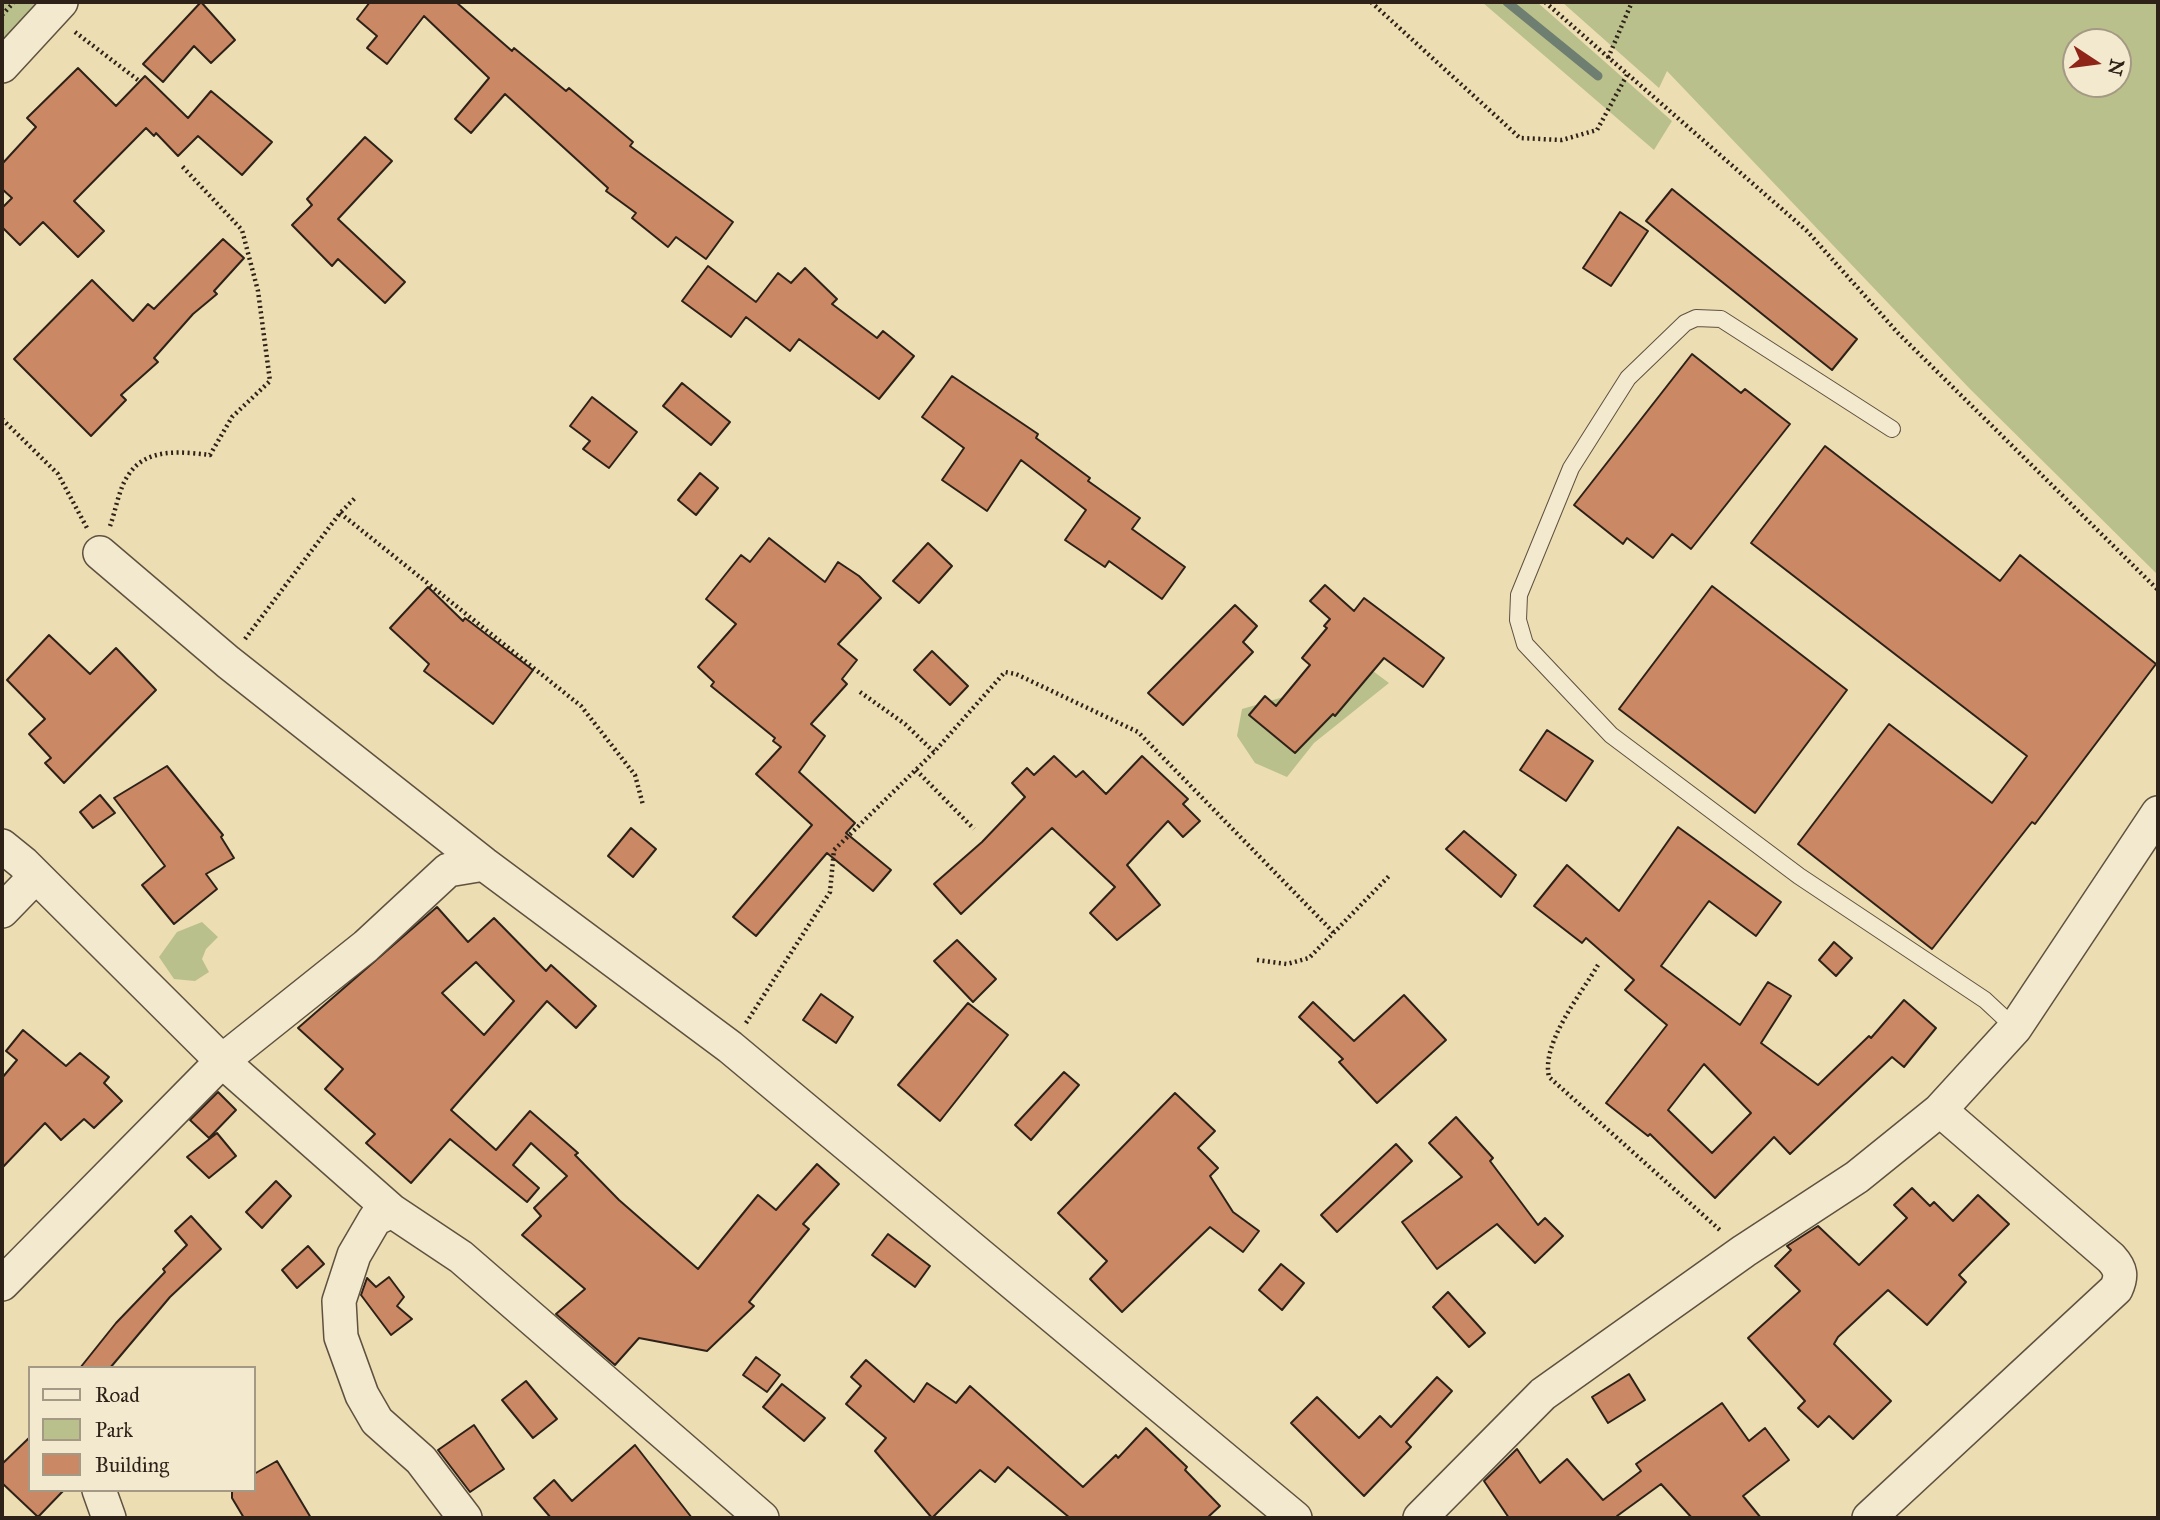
<!DOCTYPE html>
<html>
<head>
<meta charset="utf-8">
<style>
  body { margin:0 }
  #map { position:relative; width:2160px; height:1520px; overflow:hidden; background:#ecddb3; font-family:"IM FELL Great Primer",serif }
  canvas { display:block }
  .frame { position:absolute; inset:0; border:4px solid #2e2218; pointer-events:none }
  .legend { position:absolute; left:28px; top:1366px; width:228px; height:126px; box-sizing:border-box; background:#f3e9ce; border:2px solid #a49985; margin:0; padding:9px 12px; list-style:none; font-size:21px; color:#2e2218 }
  .legend li { display:flex; align-items:center; gap:14px; height:35px }
  .legend b { width:35px; border:2px solid #a49985 }
  .north { position:absolute; left:2062px; top:28px; width:70px; height:70px; box-sizing:border-box; background:#f3e9ce; border:2px solid #a49985; border-radius:50%; rotate:103deg; font-size:19px; font-weight:700; line-height:28px; text-align:center; color:#2e2218 }
  .north::after { content:''; display:block; margin:auto; width:24px; height:32px; background:#8f2418; clip-path:polygon(50% 0,100% 100%,50% 72%,0 100%) }
</style>
</head>
<body>
<div id="map">
<canvas width="2160" height="1520"></canvas>
<div class="frame"></div>
<ul class="legend">
<li><b style="height:9px;background:#f3e9ce"></b>Road</li>
<li><b style="height:19px;background:#b9c08b"></b>Park</li>
<li><b style="height:19px;background:#ca8865"></b>Building</li>
</ul>
<div class="north">N</div>
</div>
<script>
const context = document.querySelector('canvas').getContext('2d');
context.lineJoin = 'round';
function paint(path, color) { context.fillStyle = color; context.fill(path, 'evenodd'); }
function stroke(path, color, width, dash) { context.strokeStyle = color; context.lineWidth = width; context.lineCap = dash ? 'butt' : 'round'; context.setLineDash(dash || []); context.stroke(path); }
paint(new Path2D(`
  M2 2H61L2 66Z
  M1482 2H1537L1672 121 1654 150Z
  M1562 2H2158V575L1970 389 1667 71 1659 88ZM2118 42V84H2076V42Z
  M1334 642 1389 683 1314 743 1287 777 1255 763 1237 736 1242 709 1287 696Z
  M202 922 218 937 206 949 202 959 209 972 195 981 174 979 159 957 177 932Z`), '#b9c08b');
stroke(new Path2D(`
  M1507 2 1598 76`), '#6e7e70', 9);
const building = new Path2D(`
  M201 2 235 40 211 63 194 46 163 82 143 64Z
  M370 2H456L512 51 514 48 566 91 569 88 633 142 630 146 733 222 706 259 676 237 668 247 632 218 636 213 606 191 608 188 505 94 471 133 455 119 489 78 424 16 387 64 367 48 377 36 357 19Z
  M78 68 116 106 145 76 188 118 211 91 272 142 242 175 198 136 178 156 156 133 154 136 146 128 74 201 104 231 78 257 43 222 20 245 2 227V208L12 198 2 189V164L36 127 27 118Z
  M365 137 392 161 338 219 405 282 385 303 338 259 332 266 292 225 312 205 307 199Z
  M1672 189 1857 339 1832 370 1646 221Z
  M1620 212 1648 231 1611 286 1583 268Z
  M223 239 244 258 214 291 217 294 193 314 154 358 158 362 121 395 126 400 91 436 14 359 92 280 133 321 148 304 154 309Z
  M708 266 756 302 778 273 791 283 805 268 837 299 832 304 877 338 883 331 914 356 879 399 799 339 790 351 746 317 731 337 682 301Z
  M1692 354 1741 393 1745 389 1790 424 1691 549 1672 534 1653 558 1627 538 1623 544 1574 505Z
  M952 376 1038 434 1036 438 1090 478 1088 481 1140 518 1132 529 1185 567 1162 599 1109 561 1105 567 1065 540 1086 510 1021 460 987 511 942 480 964 448 922 417Z
  M682 383 730 422 711 445 663 406Z
  M592 397 637 432 609 468 583 449 590 441 570 426Z
  M1825 446 2000 581 2020 555 2156 664 2035 824 2032 822 1932 949 1798 844 1889 724 1992 803 2027 756 1751 543Z
  M700 473 718 488 696 515 678 500Z
  M769 538 825 582 838 562 859 576 881 598 838 644 857 660 842 679 847 684 811 724 825 736 799 772 855 823 846 833 891 870 873 891 827 853 756 936 733 917 812 825 756 774 781 747 773 741 775 738 711 686 714 682 698 667 736 624 706 599 741 555 750 562Z
  M928 543 952 566 919 603 893 581Z
  M1325 585 1354 611 1364 598 1444 658 1423 687 1384 658 1335 716 1333 714 1295 753 1249 715 1265 696 1276 706 1310 665 1302 658 1327 628 1324 626 1330 619 1310 601Z
  M1712 586 1847 690 1755 813 1619 709Z
  M428 587 463 621 465 618 533 670 493 724 424 671 429 664 390 628Z
  M1235 605 1257 626 1243 642 1253 652 1183 725 1148 693Z
  M49 635 90 674 116 648 156 690 64 783 45 763 51 758 29 734 45 719 7 680Z
  M932 651 968 686 950 705 914 670Z
  M1547 730 1593 761 1566 801 1520 770Z
  M1054 756 1076 777 1083 771 1106 794 1142 756 1188 799 1183 804 1200 821 1183 837 1168 821 1127 865 1160 905 1117 940 1090 913 1115 887 1052 828 961 914 934 884 982 842 1025 797 1012 783 1027 768 1034 775Z
  M167 766 223 835 221 837 234 858 206 874 217 889 174 924 142 885 165 866 114 798Z
  M100 795 115 813 93 828 80 812Z
  M1678 827 1781 902 1756 936 1709 901 1661 966 1740 1025 1768 982 1791 996 1761 1043 1818 1085 1869 1036 1871 1038 1904 1000 1936 1028 1904 1067 1892 1057 1790 1154 1774 1137 1715 1198 1650 1134 1648 1136 1606 1103 1667 1025 1625 990 1634 980 1586 938 1582 943 1534 906 1567 865 1619 911ZM1704 1064 1751 1113 1712 1153 1668 1110Z
  M631 828 656 849 633 877 608 856Z
  M1464 831 1516 875 1501 897 1446 849Z
  M437 907 468 942 494 918 546 971 551 965 596 1006 576 1028 547 1001 451 1110 496 1150 530 1111 578 1153 575 1155 619 1200 698 1269 758 1195 776 1210 817 1164 839 1184 803 1224 809 1229 749 1302 754 1306 707 1351 639 1338 615 1365 556 1314 585 1289 522 1235 541 1216 534 1208 567 1176 531 1143 513 1165 539 1188 527 1202 450 1139 411 1183 366 1143 375 1134 325 1089 343 1069 298 1028ZM476 962 514 1001 484 1035 442 993Z
  M957 940 996 979 973 1002 934 961Z
  M1834 942 1852 958 1836 976 1819 960Z
  M821 994 853 1017 836 1043 803 1020Z
  M1404 995 1446 1040 1377 1103 1339 1062 1343 1059 1299 1017 1313 1002 1354 1041Z
  M968 1003 1008 1035 940 1121 898 1085Z
  M23 1030 66 1066 80 1053 109 1077 104 1083 122 1101 94 1128 84 1119 61 1140 45 1123 2 1168V1078L17 1060 6 1051Z
  M1064 1072 1079 1085 1031 1140 1015 1125Z
  M218 1092 236 1110 209 1138 190 1120Z
  M1175 1093 1215 1131 1198 1148 1218 1168 1210 1176 1233 1212 1259 1231 1243 1252 1210 1227 1122 1312 1090 1279 1107 1261 1058 1213Z
  M1456 1117 1493 1158 1490 1161 1538 1225 1545 1218 1563 1236 1535 1263 1497 1224 1437 1269 1402 1222 1462 1177 1429 1143Z
  M217 1133 236 1156 209 1178 187 1157Z
  M1396 1144 1412 1161 1337 1232 1321 1215Z
  M276 1181 291 1196 262 1228 246 1212Z
  M1912 1188 1930 1206 1934 1202 1953 1221 1978 1195 2009 1224 1959 1275 1966 1282 1927 1325 1888 1290 1838 1337 1834 1344 1891 1401 1853 1439 1829 1416 1818 1427 1798 1408 1805 1401 1748 1338 1800 1291 1775 1266 1791 1250 1787 1246 1818 1226 1859 1265 1907 1218 1894 1205Z
  M191 1216 221 1249 170 1297 110 1368H80L116 1323 165 1272 163 1269 187 1245 175 1231Z
  M888 1234 930 1266 915 1287 872 1255Z
  M308 1246 324 1264 297 1288 282 1270Z
  M1281 1264 1304 1283 1282 1310 1259 1290Z
  M389 1277 404 1297 397 1306 412 1319 391 1335 361 1295 367 1278 376 1287Z
  M1448 1292 1485 1333 1469 1347 1433 1307Z
  M756 1357 780 1375 767 1392 743 1375Z
  M866 1360 914 1402 927 1383 956 1403 970 1386 1083 1487 1116 1455 1118 1458 1146 1428 1187 1467 1185 1470 1220 1506 1207 1518H1070L1008 1467 995 1482 980 1470 932 1518 875 1451 886 1438 846 1404 861 1386 851 1377Z
  M1629 1374 1645 1400 1608 1423 1592 1397Z
  M1437 1377 1452 1391 1406 1442 1411 1447 1364 1496 1291 1423 1317 1397 1359 1438 1380 1416 1391 1427Z
  M526 1381 557 1419 533 1438 502 1400Z
  M782 1384 825 1418 804 1441 763 1407Z
  M1722 1403 1749 1441 1765 1428 1789 1460 1743 1496 1761 1518H1692L1661 1484 1617 1516 1619 1518H1509L1484 1481 1517 1449 1540 1483 1567 1459 1603 1500 1641 1471 1636 1464Z
  M474 1425 504 1469 470 1492 438 1450Z
  M30 1437V1490H64L38 1517 2 1483V1464Z
  M635 1445 692 1518H551L534 1498 554 1480 572 1501Z
  M277 1461 311 1518H244L232 1498V1490H254V1474Z`);
paint(building, '#ca8865');
stroke(building, '#2e2218', 2);
const service = new Path2D(`
  M1892 429 1721 319 1696 318 1685 323 1628 378 1571 468 1519 595 1518 620 1525 644 1611 735 1799 876 1985 1000 2015 1028`);
const minor = new Path2D(`
  M2 66 61 2
  M100 553 228 662 484 864 730 1047 1295 1518
  M2 846 23 863 222 1061 392 1211 461 1257 762 1518
  M2 911 36 876
  M392 1211 375 1219 354 1255 339 1301 341 1337 362 1395 377 1421 421 1460 465 1518
  M2 1284 222 1061 366 946 448 870 484 864
  M99 1490 109 1518
  M1420 1518 1543 1394 1744 1251 1857 1177 1940 1110 2015 1028 2158 813
  M1869 1518 2116 1289C2122 1276 2121 1269 2111 1258L1940 1110`);
stroke(service, '#5e513f', 18);
stroke(minor, '#5e513f', 36);
stroke(new Path2D(`
  M1371 2 1520 138 1562 140 1597 130 1627 75
  M1545 2 1807 231 1898 333 2158 590
  M2 15 14 2
  M75 32 138 80
  M1608 58 1632 2
  M2 419 58 474 87 528
  M340 513 581 706 635 775 643 805
  M110 526C116 510 119 487 129 474 147 447 183 452 210 455L232 417 270 381 258 291 242 230 181 165
  M245 639 340 513 356 497
  M860 692 905 724 934 752
  M916 770 974 829
  M1257 960 1287 964 1309 958 1390 875
  M1598 965C1581 994 1541 1043 1549 1077L1721 1231
  M746 1023 830 892 834 850 934 752 1005 672 1016 674 1138 732 1335 934`), '#2e2218', 4.5, [2, 3.5]);
stroke(service, '#f3e9ce', 16);
stroke(minor, '#f3e9ce', 33);
</script>
</body>
</html>
